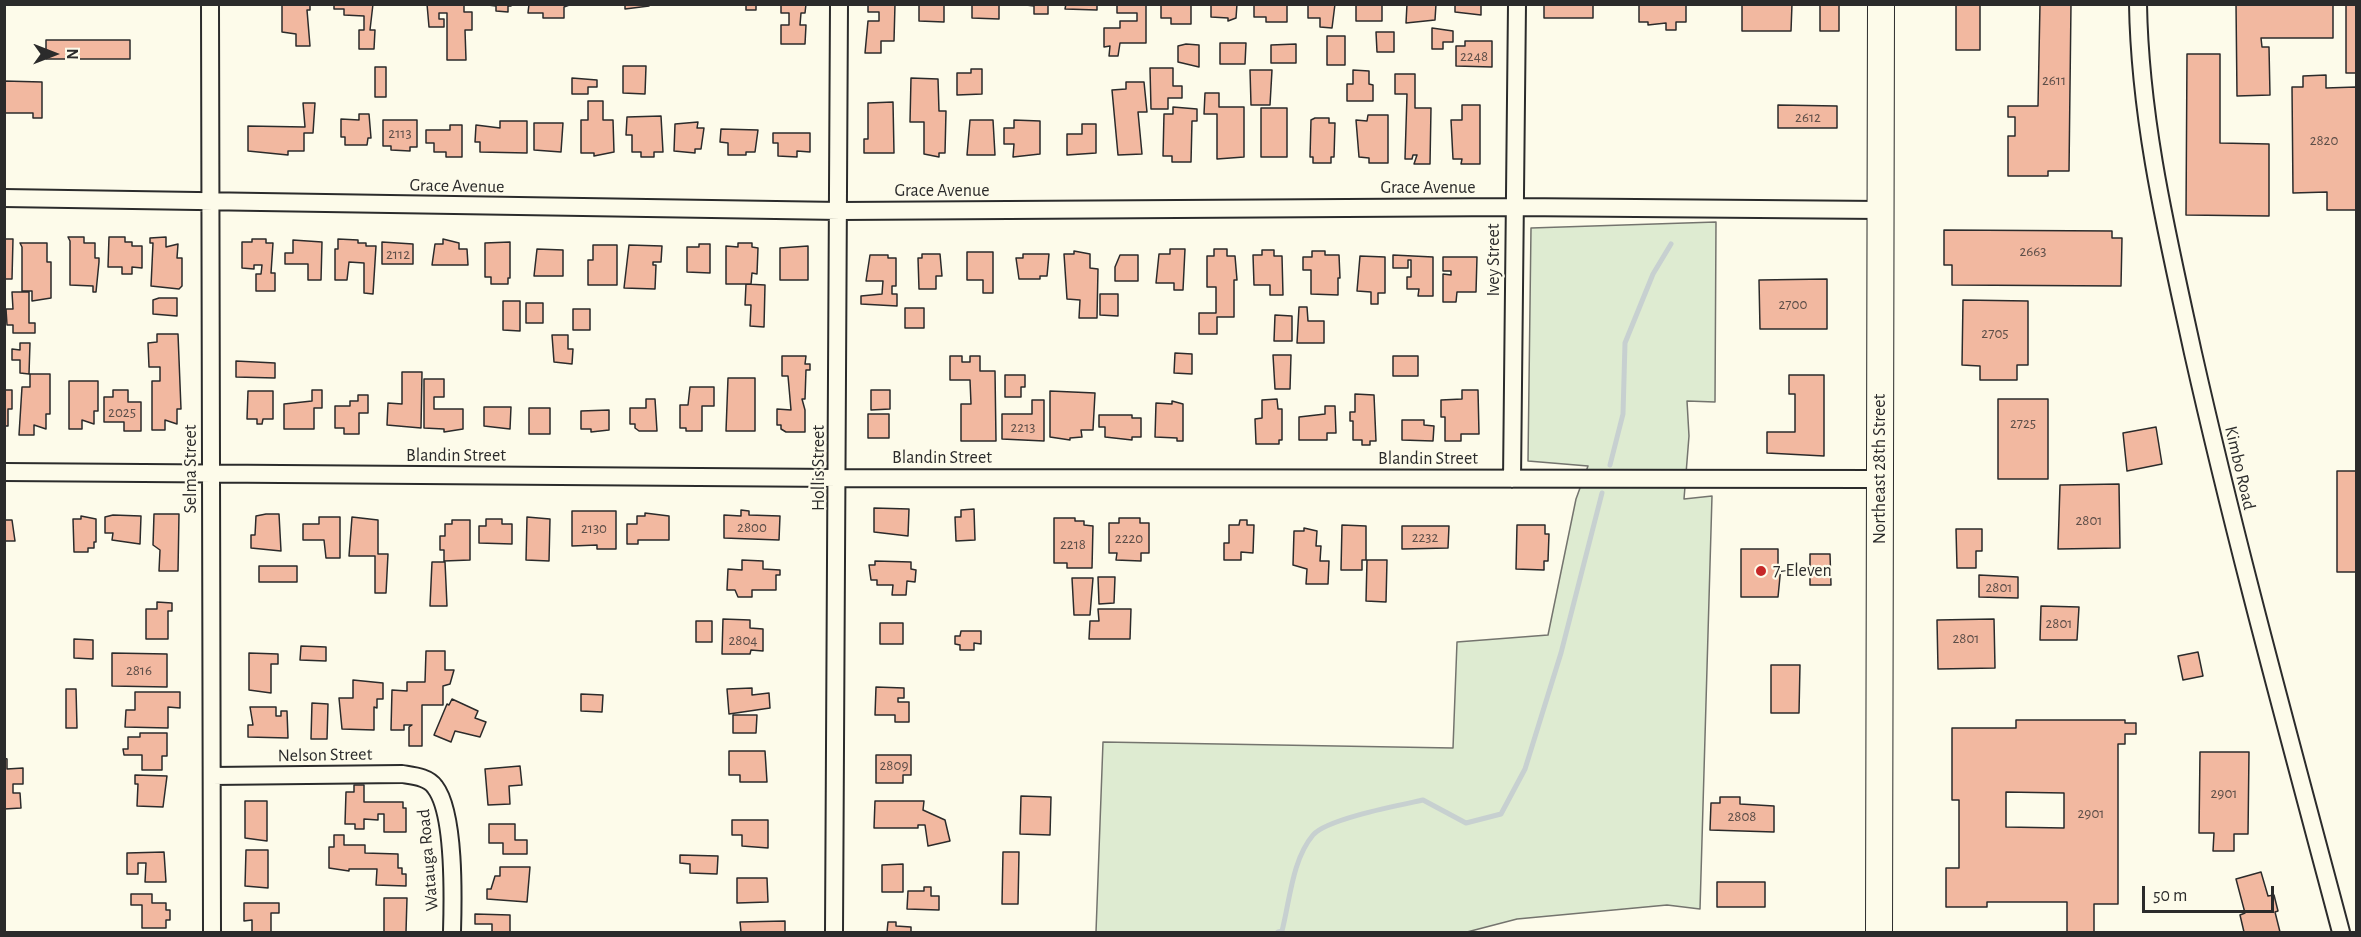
<!DOCTYPE html>
<html>
<head>
<meta charset="utf-8">
<style>
  body { margin:0 }
  #map { position:relative; width:2361px; height:937px; overflow:hidden; background:#fdfbea; font-family:"Alegreya Sans",sans-serif }
  canvas { display:block }
  .frame { position:absolute; inset:0; border:6px solid #2b2b2b; pointer-events:none }
  .north { position:absolute; left:24px; top:24px; width:60px; height:60px; -webkit-text-stroke:4px #fdfbea; paint-order:stroke; rotate:90deg; font-size:16px; font-weight:700; line-height:24px; text-align:center; color:#2b2b2b }
  .north::after { content:''; display:block; margin:auto; width:21px; height:27px; background:#2b2b2b; clip-path:polygon(50% 0,100% 100%,50% 72%,0 100%) }
  .scale { position:absolute; left:2142px; top:886px; width:132px; height:27px; box-sizing:border-box; border:3px solid #2b2b2b; border-top:0; padding-left:8px; font-size:18px; line-height:21px; white-space:nowrap; color:#2b2b2b; -webkit-text-stroke:4px #fdfbea; paint-order:stroke }
</style>
</head>
<body>
<div id="map">
<canvas width="2361" height="937"></canvas>
<div class="frame"></div>
<div class="north">N</div>
<div class="scale">50 m</div>
</div>
<script>
const context = document.querySelector('canvas').getContext('2d');
context.lineJoin = 'round';
function paint(path, color) { context.fillStyle = color; context.fill(path, 'evenodd'); }
function stroke(path, color, width, dash) { context.strokeStyle = color; context.lineWidth = width; context.lineCap = dash ? 'butt' : 'round'; context.setLineDash(dash || []); context.stroke(path); }
function write(font, color, halo, rows, align = 'center') {
  context.font = font + ' "Alegreya Sans",sans-serif'; context.lineWidth = 4.5; context.setLineDash([]); context.textBaseline = 'middle'; context.strokeStyle = halo; context.fillStyle = color; for (const [text, x, y, turn = 0] of rows) {
    context.save(); context.translate(x, y); context.rotate((+turn || 0) * Math.PI / 180); context.textAlign = isNaN(turn) ? turn : align; if (halo) context.strokeText(text, 0, 0); context.fillText(text, 0, 0); context.restore();
  }
}
const green = new Path2D(`
  M1716 222 1715 402 1687 401 1689 436 1684 499 1712 496 1700 909 1667 905 1517 919 1467 932H1096L1103 742 1453 748 1457 642 1548 635 1576 499 1588 466 1528 461 1531 228Z`);
paint(green, '#deebd1');
stroke(green, '#74746e', 1.5);
stroke(new Path2D(`
  M1610 465 1623 414 1625 343 1653 274 1671 244
  M1278 932 1282 931C1290 900 1292 860 1313 835 1326 819 1400 805 1423 800L1466 823 1501 814 1525 769 1561 653 1602 493`), '#c7d0d0', 5);
const building = new Path2D(`
  M282 4H310V10H307L310 46H296V34L282 32Z
  M334 4H373L370 30H375L374 49H359V30H364V16L344 15V9H334Z
  M427 4H464V12H472V30H465L466 60H447V13H439V19H444V27H429Z
  M480 4H511V6H508V12L496 11V6Z
  M529 4H572L564 7V18H543V13H528Z
  M625 4H649V6L625 9Z
  M756 4V10H746V5H723Z
  M781 4H806L805 13H801L800 25H806L805 44H781V25H789V13H781Z
  M868 4H895L894 41H881V53H865L868 21H879V12H868Z
  M919 4H944V22L919 21Z
  M972 4H999V19L972 18Z
  M1018 4H1048V14H1034V6Z
  M1066 4H1097V10L1065 9Z
  M1117 4H1146V43H1120L1118 56H1109L1110 46 1104 47V28H1120V21H1137V13H1117Z
  M1161 4H1191V24H1171V18H1161Z
  M1211 4H1237L1236 18 1228 21V18L1211 17Z
  M1254 4H1287V22H1266V17H1254Z
  M1308 4H1335L1332 28 1320 27V18H1308Z
  M1356 4H1382V21H1356Z
  M1407 4H1436L1435 20 1406 23Z
  M1455 4H1481V15L1455 12Z
  M1544 4H1593V18H1544Z
  M1639 4H1686V22H1676V30H1666V23L1648 25V22H1639Z
  M1742 4H1792L1791 31H1742Z
  M1820 4H1839V31H1820Z
  M1956 4H1980V50H1956Z
  M2040 4H2071L2069 171H2048V176H2008V136H2015V117H2008V106H2038Z
  M2236 4H2333V38H2261L2262 47H2269L2270 95 2237 96Z
  M2346 4H2356V73H2346Z
  M1432 28 1453 31V42H1443V49H1432Z
  M1376 32H1394V52H1377Z
  M1327 36H1345V65H1327Z
  M46 40H130V59H46Z
  M1465 41H1492V67L1456 66V46H1465Z
  M1220 43H1246L1245 64H1220Z
  M1186 44 1199 45V67L1178 62V46Z
  M1296 44V63H1271V45Z
  M2187 54H2220V143L2269 144V216L2186 215Z
  M623 66H646L645 94 623 93Z
  M375 67H386V97H375Z
  M1150 68H1173V86H1182V98H1168V109H1151Z
  M971 69H982V94L957 95V73H971Z
  M1250 70H1272L1270 105H1251Z
  M1353 70 1369 71V84L1373 85V101H1347V84H1353Z
  M1395 74H1415V108H1431L1430 164H1414L1417 155H1413L1412 159H1405L1407 94H1395Z
  M2326 75V88L2356 87V210H2327V192L2293 193 2292 87H2303V76Z
  M572 78 597 80V87H588V94H572Z
  M911 78 938 79 939 111H946L945 153H939V157L924 154V122H910Z
  M4 81 42 82V118H33V113H4Z
  M1126 82H1144L1147 112H1138L1142 154 1118 155 1112 90 1126 89Z
  M1205 93H1219V107H1244V157L1217 159V114H1204Z
  M588 101H603V120H613L614 152 594 156V153H581V120H588Z
  M893 102 894 153H864V139H868V103Z
  M303 103H315L313 133H304V151H288V155L248 151V126L305 127Z
  M1462 105H1480V164H1461L1462 159H1453L1451 120H1462Z
  M1778 105 1837 106V128H1778Z
  M1173 107 1197 109V121H1192L1191 162H1172V156H1163L1164 114H1173Z
  M1261 108H1287V157H1261Z
  M359 114H369L371 138H368L367 145H345V137H341V119L359 120Z
  M1368 115H1388V163H1369V158L1359 157 1356 120 1367 121Z
  M661 116 663 152H654V157H641V152H632V135H626L627 117Z
  M1315 118H1329V123H1335L1334 157H1331V163H1313V157H1310L1311 120Z
  M383 120H417V147H410V151L391 150V146H383Z
  M970 120H993L995 155H967Z
  M1014 120 1040 121V154L1013 157 1014 144H1004V128H1014Z
  M500 121H527V153L480 152V142H475L476 125 500 128Z
  M698 122 697 128H704L701 149H695V153L674 151 675 124Z
  M534 123H563L561 152 534 150Z
  M1082 124H1096V153L1067 155V134H1082Z
  M450 125H462V157H446V152H434V143H426V130H450Z
  M721 129 758 130 755 152H746V155H728V143L720 142Z
  M773 133H810V152L797 151V157L778 156V143H773Z
  M1944 230 2112 231V238H2122L2121 286 1952 285V265H1944Z
  M68 237H84V243H95V258H99V262L96 292H93V286L70 285V241Z
  M109 237H125V242H132V246H142V268L132 267V274H122V267H108Z
  M166 237V247L178 244 177 258H182V286L179 289 151 286 153 243H150V238Z
  M4 239H13L12 279H4Z
  M252 239H266V243H273L271 273H275V291H256V274H261L262 265H254V269L242 268V242H252Z
  M338 239 358 240V243H366V246H376L373 294 364 293V263L349 262 347 280H335V249H338Z
  M443 239 459 243V249H467L468 265H432L435 244H443Z
  M293 240 322 242 321 280H308V264H285V253H293Z
  M382 242 413 244V264H382Z
  M510 242V278H508V284H491V277H485V243Z
  M20 243H47V262H51V298L32 301V291H22V247Z
  M738 243H752V247L758 248 757 274 752 273 751 284H726V246L738 247Z
  M699 244H710V273L687 272V247H699Z
  M593 245H617V285H588V260H593Z
  M629 245 662 246 661 262H653V265H656L655 289 624 288Z
  M808 246V280H780V248Z
  M537 249 563 250V276H534Z
  M1170 249H1185L1183 290H1174V283H1156L1159 254H1170Z
  M1214 249H1227V256H1235L1237 280H1234V317H1217V334H1199V313H1216V287H1207V256H1214Z
  M1262 250H1274V256H1282L1283 295H1270V285H1254L1253 255H1262Z
  M1074 251 1090 254V268L1098 269 1097 318H1079L1080 300 1067 299 1064 254H1074Z
  M1312 251H1325V255H1339L1340 278H1338V295L1311 294V270H1303V257H1312Z
  M967 252H993V293H983V280H967Z
  M922 254H940L942 276H936V289H919L918 258H922Z
  M1023 254H1049L1047 276H1040V279H1019L1016 258H1023Z
  M870 255H888V258H896V286H892V294H897V306L861 304V296L882 294 883 281H866Z
  M1120 255H1138V281H1115V267Z
  M1393 255 1433 257V296H1418L1419 289H1407V277H1411V260H1408V268H1393Z
  M1360 256 1385 257V293H1378V304H1371V292L1357 291Z
  M1443 257H1477L1476 292H1457L1456 302H1443V274L1451 275V271H1443Z
  M1827 279V329H1760L1759 280Z
  M746 284 765 285 764 327 750 326 751 305H745Z
  M12 292H29V323H35V333H13V325H7L6 309H13Z
  M1100 294H1118V316L1100 315Z
  M159 298H177V316L153 314V300Z
  M1963 300 2028 301V365H2017V380H1980V366L1962 365Z
  M503 301H520V331L503 330Z
  M526 303H543V323H526Z
  M1299 307H1307L1308 321H1324V343H1297Z
  M905 308H924V328H905Z
  M573 309H590V330H573Z
  M1275 315 1292 316V341H1274Z
  M157 334H178L181 409H177V424L165 420V430H152V381H160V367H149L148 343 157 342Z
  M552 335H568V349H573L572 364 554 362Z
  M20 343H30L29 374 20 373V360H12V349L20 350Z
  M1175 353 1192 354V374L1174 373Z
  M1273 355H1291L1290 389H1275Z
  M782 356H806L805 364H810V370H806L805 399H802L805 410V432H786L781 429V425H777V409L791 410 788 376H782Z
  M950 356H962V362H970V356H980V371H995L996 441H961V404H971L970 380H950Z
  M1393 356H1418V376H1393Z
  M236 361 275 363V378L236 377Z
  M402 372H422L421 428 387 425 388 403 402 404Z
  M30 374H50V414H46V429L34 425V435H19L22 387H30Z
  M1005 375H1025V387H1021V397H1005Z
  M1789 375H1824V456L1767 453V432H1795V394H1789Z
  M728 378H755V431H726Z
  M424 379H444V397H434V409H463V429L444 432V429L424 428Z
  M69 381H98V411H94V424L82 420V429H69Z
  M690 387H714V406H702V431H686V428H680V405H688Z
  M4 390H12V409H8V426H4Z
  M113 390H128V402H141V431H124V422H104V397H113Z
  M312 390H322V408H314V429H284V404L312 401Z
  M871 390H890V409L871 410Z
  M1462 390H1478L1479 434H1461V441H1445V417H1441V400L1462 399Z
  M248 391H273V419H263L262 424H257V419H247Z
  M1050 391 1095 393 1093 430H1081L1082 437 1070 438V440L1050 437Z
  M1355 394 1374 395 1376 441H1370V445H1362V440H1353V421H1350V412H1355Z
  M358 395H368V413H359V434H344V428H335V406H350V401H358Z
  M646 399H655L657 431H639L635 428V424H630V408H646Z
  M1277 399 1278 409H1282V440H1279V444H1256L1255 419 1262 418V400Z
  M1998 399H2048V479H1998Z
  M1032 400H1044V441L1002 439V414H1032Z
  M1172 401 1183 404V441H1177V438L1155 437 1156 403 1172 404Z
  M1325 406H1335L1336 433H1327V440H1299V417L1325 414Z
  M484 407H511L510 429 484 426Z
  M529 408H550V434H529Z
  M609 410V430L591 432V429H581V411Z
  M868 414H889V438H868Z
  M1099 415H1132V418H1141V437H1132V440L1105 437V427H1099Z
  M1402 420H1424V425L1434 426 1433 441 1402 440Z
  M2156 427 2162 464 2127 471 2123 433Z
  M2337 471H2356V572H2337Z
  M2119 484 2120 548 2058 549 2060 485Z
  M874 508 909 509 908 536 874 532Z
  M974 509 975 540 956 541 955 517H961V510Z
  M741 510 749 511V515L780 516 779 540 724 538V515L741 516Z
  M572 511H616V549H597V545L572 546Z
  M645 513 669 516V540H638V544H627V524H637V516H645Z
  M154 514H179L178 571H159L160 550 153 545Z
  M266 514H279L281 551 251 548V535H255L256 516Z
  M113 515 141 516 140 544 112 540 113 533H105V517Z
  M81 516 96 519V542H94V548H88V552H74L73 519H81Z
  M319 517H340V558H326L324 540H303V524H319Z
  M352 517 378 520V554H388L386 593H375V556H349Z
  M527 517 550 519 549 561 526 560Z
  M1054 518H1075V521H1084V525L1093 526 1092 568H1067V563H1054Z
  M1119 518H1140V523H1149V553H1141V561L1116 560 1117 553H1109V523H1119Z
  M486 519H502V524H512V544L479 543V526H486Z
  M4 520H12L15 541H4Z
  M452 520H470V560L444 561V550H440V536H445V524H452Z
  M1240 520H1247V525H1254L1253 553 1241 552V560H1224V543H1229V525H1239Z
  M1342 525 1366 526V560H1362V570H1341Z
  M1517 525H1545V534H1549L1548 561H1544V570L1516 569Z
  M1402 526H1449L1448 548 1402 549Z
  M1304 528 1317 531 1316 546H1321L1320 561H1329L1328 584H1306L1307 569 1293 565 1294 531H1304Z
  M1956 529H1982V551H1976V568H1957Z
  M1741 549H1778V566H1781L1778 597H1741Z
  M1810 554H1830L1831 585H1810Z
  M742 560 763 561V569L780 570V575H776V590H752V597H738L735 590H727L728 569 742 570Z
  M1367 560H1387L1386 602 1366 601Z
  M875 561 911 562V569L916 570 915 582 907 581 906 595H892L893 585H877V580H871L869 565H875Z
  M432 562H445L447 606H430Z
  M259 566H297V582H259Z
  M1979 575 2018 577V598L1979 597Z
  M1098 577H1115L1114 603 1099 604Z
  M1072 578H1093L1090 615H1074Z
  M157 602 172 603V611H168V639H146V609H157Z
  M2041 606 2079 607 2077 640H2040Z
  M1098 609H1131L1130 639H1089L1090 621H1099Z
  M723 619 750 620V628L763 629V651L751 650 750 654H722Z
  M1994 619 1995 668 1938 669 1937 620Z
  M696 621H712V642H696Z
  M880 623H903V644H880Z
  M961 631H981V644L974 643V650H960V645L955 644V636H960Z
  M74 639 93 640V659L74 658Z
  M301 646 326 647V661L300 660Z
  M426 651H445V670H454L450 684 443 686V705H422V746H409V727L412 725H404V730H391L392 690 407 691V682H425Z
  M2198 652 2203 676 2183 680 2178 656Z
  M112 653 167 654V687L112 686Z
  M249 653 278 654V664H271V693L249 690Z
  M1771 665H1800L1799 713H1771Z
  M353 680 383 683V699H377V708L374 707V730L342 729 339 698H353Z
  M876 687 904 688V698H898V702H909V722H895V715H875Z
  M752 688V695L769 693 770 708 729 714 727 689Z
  M66 689H76L77 728H66Z
  M135 692H180V708L168 707V728L125 727 126 710H135Z
  M581 694 603 695 602 712 581 711Z
  M452 699 478 711 475 718 486 722 480 737 455 731 451 742 434 735 447 704 449 705Z
  M312 703 328 704 327 739H311Z
  M250 707H276V716H281V711H287L288 738 248 737V725H253Z
  M733 715H757L756 733H733Z
  M2016 720H2125V723H2136V734H2125V744H2118V904H2094V932H2067V902H1987V907H1946V868H1959V800H1952V728H2016ZM2006 792 2064 793V828L2006 827Z
  M140 733H167V756H162V770H142V755H124L123 749H128V737H140Z
  M729 751H765L767 782H740V775H729Z
  M2200 752H2249L2248 834H2234V851H2213L2214 833H2199Z
  M876 755H911V775H903V783H876Z
  M4 758 7 759V769L23 768V784H13V793H20L21 808 4 809Z
  M520 766 522 785 509 786 510 804 488 805 485 769Z
  M135 775 167 776 163 807 137 806 138 784H135Z
  M354 785H364V802H403V808H406V832H384V814H378V820L364 819V829H355V824H345L346 792H354Z
  M1021 796 1051 797 1050 835 1020 834Z
  M1720 797H1740V804L1774 806V832L1710 830 1711 803H1720Z
  M245 801H267V841L245 838Z
  M875 801H924L923 810 945 820 950 841 928 846 925 825H918V828H874Z
  M732 820H768V848L742 846V835H732Z
  M489 824H515V840H527V854H503V843H489Z
  M334 835H344V845H365V853L398 854V868H402V874H406V886L376 885 377 869H349V871L329 868V847H334Z
  M246 850H268V888L245 886Z
  M164 852 166 882H145L146 863H138V874H127V853Z
  M1003 852H1019L1018 904H1002Z
  M680 855 718 856 717 874 690 873V864L680 863Z
  M903 864V892H882V865Z
  M500 867H530L527 902 487 899V889H491L495 876H500Z
  M2261 872 2268 896 2274 895 2278 911 2275 912 2280 932H2244L2240 915 2245 913 2236 879Z
  M737 878H767L768 902 737 903Z
  M1717 882H1765V907H1717Z
  M924 887H931V896H939V910L907 909 908 891H924Z
  M131 894H152V903H166V910H170V920H166V928H142V905H131Z
  M384 898H407L406 932H384Z
  M244 903H279V913H271V932H252V920L244 921Z
  M475 914 510 915V932H492V924H475Z
  M785 921V932H741L740 922Z
  M888 922H896V926L911 927V932H887Z`);
paint(building, '#f2b8a0');
stroke(building, '#2b2b2b', 1.5);
const street = new Path2D(`
  M210 4 212 932
  M2138 4C2140 123 2168 238 2193 353 2237 548 2290 740 2341 932
  M4 198 840 211 1514 207 1881 210
  M4 472 838 478 1880 479
  M1512 479 1517 4
  M212 776 402 774C414 776 428 777 435 787 455 813 453 898 452 932
  M834 932 839 4`);
const primary = new Path2D(`
  M1879 932 1881 4`);
stroke(street, '#2b2b2b', 20);
stroke(primary, '#2b2b2b', 28);
stroke(street, '#fdfbea', 16);
stroke(primary, '#fdfbea', 26);
for (const [x, y, r, color] of [
  [1761,571,6,"#c62828"]
]) { const dot = new Path2D(); dot.arc(x, y, r, 0, 2 * Math.PI); context.fillStyle = color; context.fill(dot); stroke(dot, '#fdfbea', 2); }
write('15px', '#5d4e48', null, [
  ["2248",1474,56],
  ["2611",2054,80],
  ["2612",1808,117],
  ["2113",400,133],
  ["2820",2324,140],
  ["2663",2033,251],
  ["2112",398,254],
  ["2700",1793,304],
  ["2705",1995,333],
  ["2025",122,412],
  ["2725",2023,423],
  ["2213",1023,427],
  ["2801",2089,520],
  ["2800",752,527],
  ["2130",594,528],
  ["2232",1425,537],
  ["2220",1129,538],
  ["2218",1073,544],
  ["2801",1999,587],
  ["2801",2059,623],
  ["2801",1966,638],
  ["2804",743,640],
  ["2816",139,670],
  ["2809",894,765],
  ["2901",2224,793],
  ["2901",2091,813],
  ["2808",1742,816]
]);
write('18px', '#2b2b2b', '#fdfbea', [
  ["Grace Avenue",457,186,1],
  ["Grace Avenue",1428,188],
  ["Grace Avenue",942,191],
  ["Ivey Street",1494,260,-90],
  ["Blandin Street",456,456],
  ["Blandin Street",942,458],
  ["Blandin Street",1428,459],
  ["Hollis Street",819,468,-90],
  ["Kimbo Road",2240,468,77],
  ["Selma Street",191,469,-90],
  ["Northeast 28th Street",1880,469,-90],
  ["Nelson Street",325,755,-1],
  ["Watauga Road",428,860,-95]
]);
write('18px', '#2b2b2b', '#fdfbea', [
  ["7-Eleven",1773,571]
], 'left');
</script>
</body>
</html>
